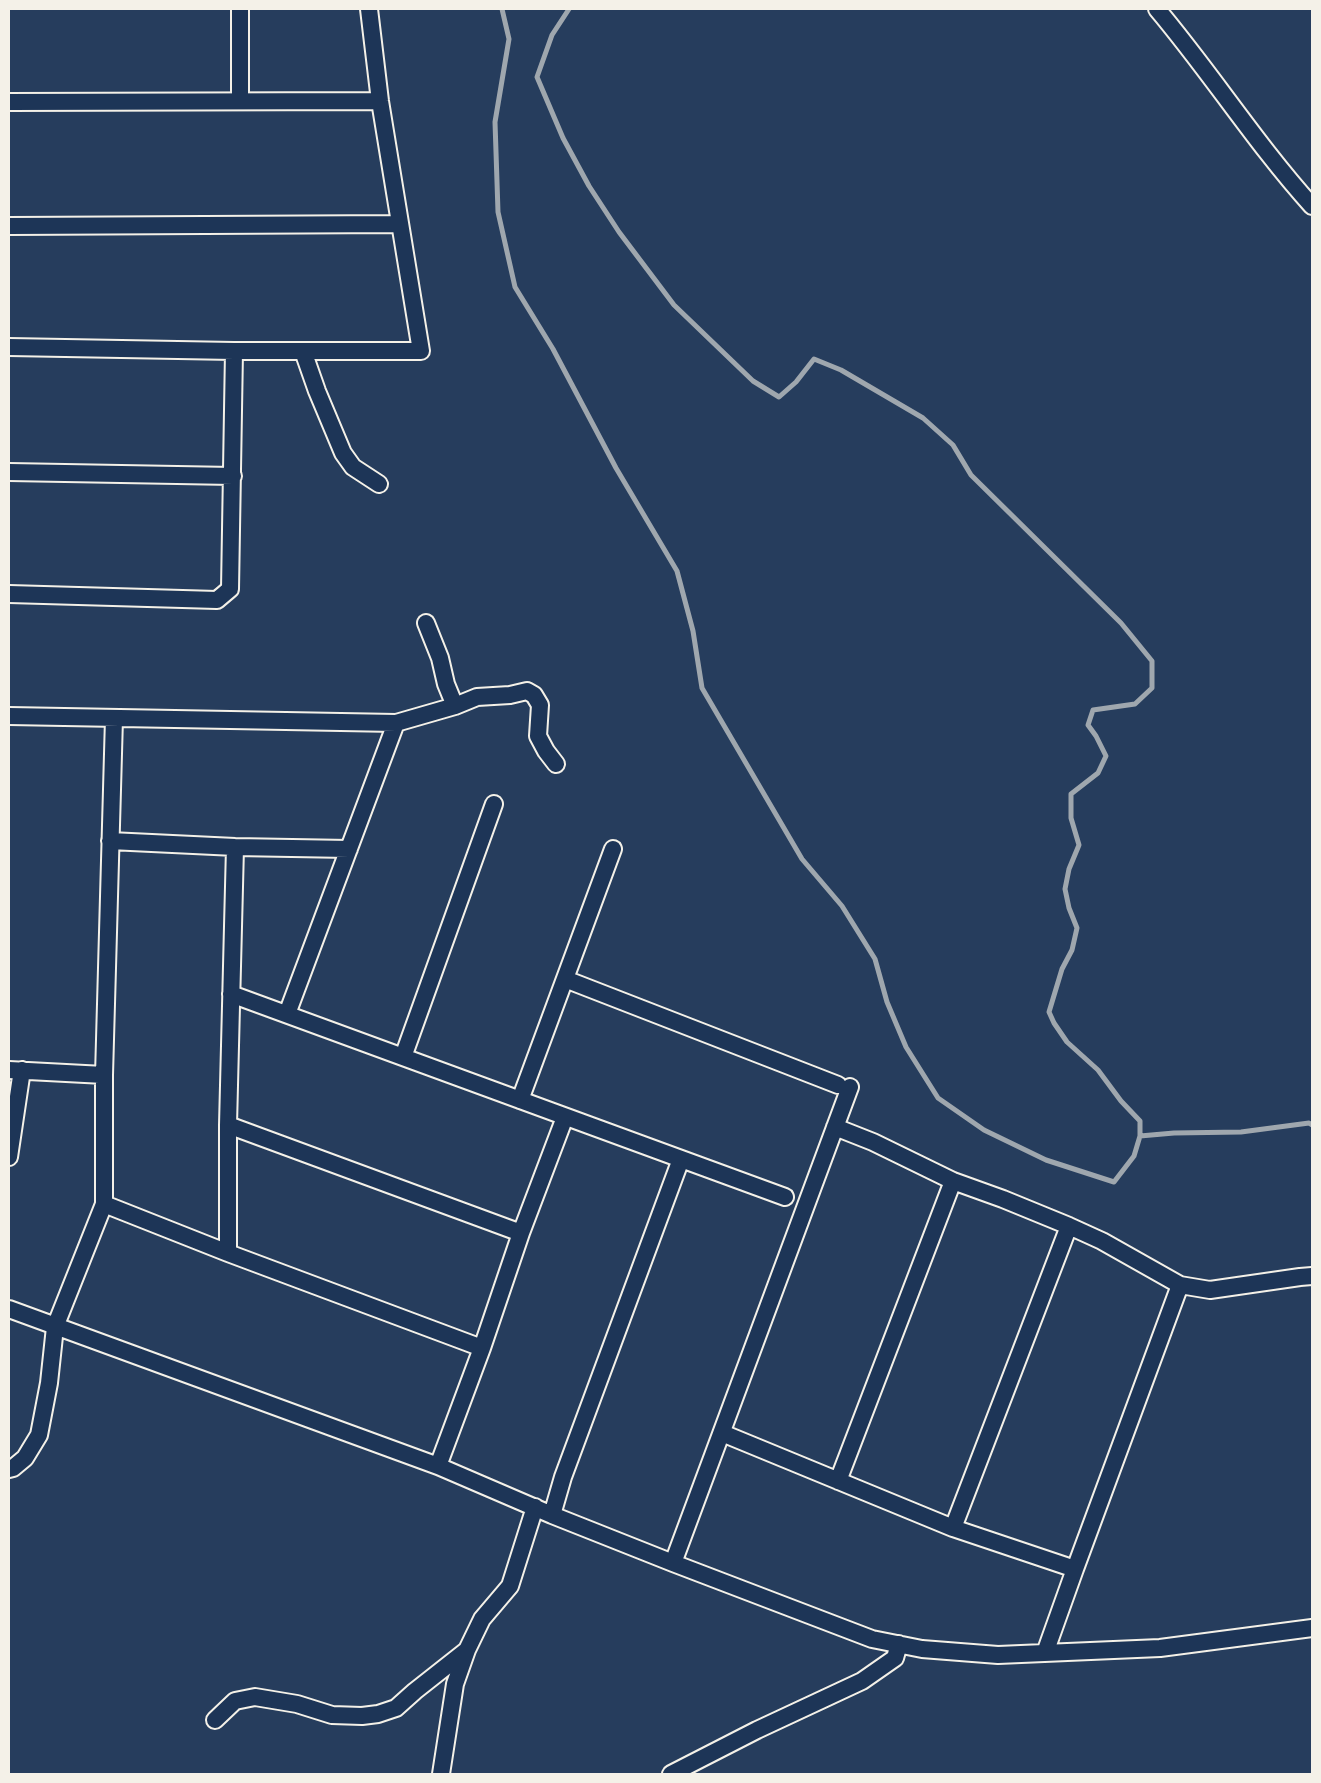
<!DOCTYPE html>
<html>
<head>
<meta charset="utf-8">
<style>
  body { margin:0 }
  #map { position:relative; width:1321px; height:1783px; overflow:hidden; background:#263d5d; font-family:Delius,sans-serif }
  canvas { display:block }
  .frame { position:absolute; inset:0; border:10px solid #f4f1e8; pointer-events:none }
</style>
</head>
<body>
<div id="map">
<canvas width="1321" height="1783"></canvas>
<div class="frame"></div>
</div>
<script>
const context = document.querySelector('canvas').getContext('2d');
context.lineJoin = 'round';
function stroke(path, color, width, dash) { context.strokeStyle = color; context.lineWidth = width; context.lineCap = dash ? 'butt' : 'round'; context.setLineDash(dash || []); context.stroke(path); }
stroke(new Path2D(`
  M502 9 509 39 495 122 498 212 515 287 553 349 616 468 677 571 693 631 702 688 802 859 842 906 875 959 887 1002 906 1047 938 1098 984 1130 1046 1160 1114 1182 1134 1156 1140 1136 1174 1133 1241 1132 1309 1123 1312 1125
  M569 9 552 35 537 77 563 138 589 186 619 232 674 305 753 381 779 397 796 382 814 359 841 370 923 418 953 445 971 475 1121 623 1152 661V688L1135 704 1093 710 1088 725 1096 736 1106 756 1098 773 1071 794V818L1079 845 1069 869 1065 889 1069 908 1077 928 1072 950 1062 969 1049 1012 1054 1023 1067 1042 1098 1070 1121 1101 1140 1121V1136`), '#9fa7ae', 5);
const minor = new Path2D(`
  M1157 9C1211 73 1256 144 1312 206
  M240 101V9
  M9 102 380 101
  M9 226 400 224
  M9 347 234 351H421L380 101 369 9
  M303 351 317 391 343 453 353 467 379 484
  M9 472 233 476
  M9 594 217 600 230 589 234 351
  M426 623 440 658 446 684 455 706
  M9 716 396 723 455 706 477 697 510 695 527 691 534 695 540 705 538 736 546 751 556 764
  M110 841 235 847 349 849
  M565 979 838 1085
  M231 994 785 1197
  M287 1014 396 723
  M403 1057 494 804
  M9 1070 104 1075
  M520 1100 613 849
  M228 1125 521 1233
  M835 1127 873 1142 953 1181 1003 1199 1069 1226
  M9 1157 22 1070
  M104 1204 228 1253 482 1348 521 1233 565 1117
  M228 1253V1125L235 847
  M9 1309 438 1466 552 1515 673 1563 872 1639 922 1649 998 1655 1160 1648 1312 1628
  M722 1433 953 1528 1075 1569 1180 1285
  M438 1466 482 1348
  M9 1469 13 1468 25 1458 39 1435 49 1383 55 1327 104 1204V1075L114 718
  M838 1481 953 1181
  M552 1515 563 1477 681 1159
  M953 1528 1069 1226 1102 1241 1180 1285 1210 1290 1300 1277 1312 1276
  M673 1563 850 1087
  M1045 1653 1075 1569
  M215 1720 235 1701 255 1697 297 1704 332 1715 362 1716 378 1714 396 1708 415 1691 467 1650
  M441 1774 455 1684 467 1650 482 1619 510 1586 535 1507
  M671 1774 757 1730 862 1681 895 1658 899 1644`);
stroke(minor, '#f4f1e8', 20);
stroke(minor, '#1d3557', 16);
</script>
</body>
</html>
